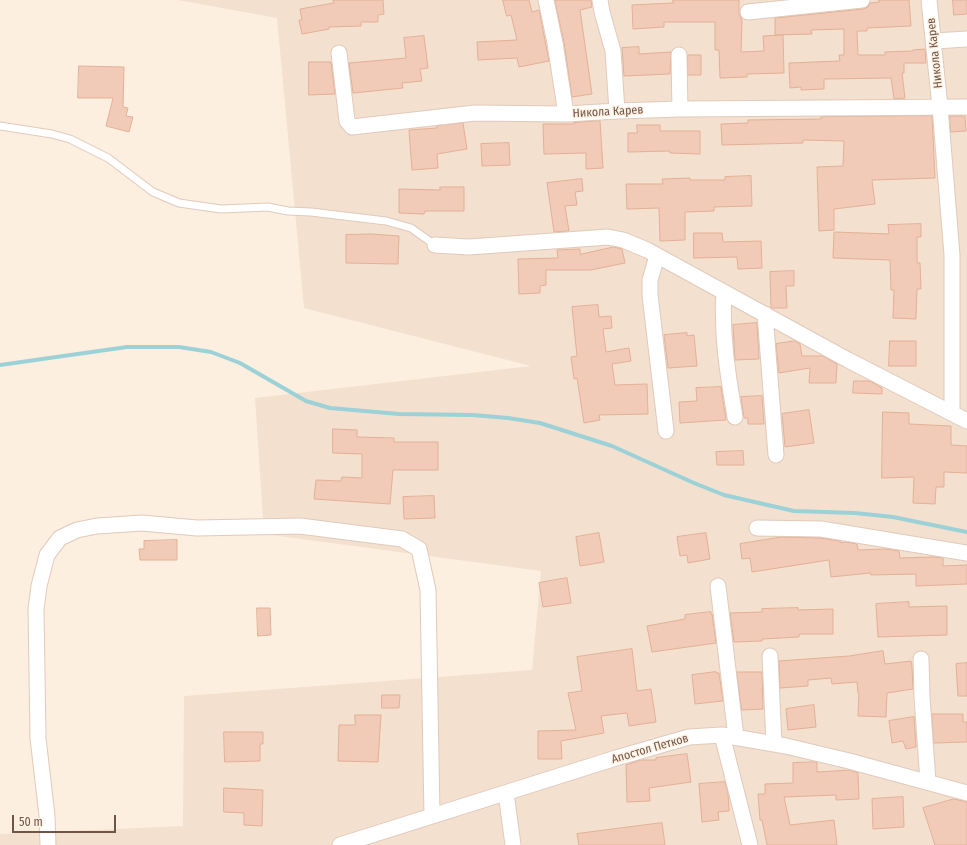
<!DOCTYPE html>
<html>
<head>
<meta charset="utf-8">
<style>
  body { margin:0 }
  #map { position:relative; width:967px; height:845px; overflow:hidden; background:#fcefdf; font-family:"Fira Sans Condensed",sans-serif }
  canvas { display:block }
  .scale { position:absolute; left:12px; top:815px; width:104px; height:18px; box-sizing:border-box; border:2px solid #725447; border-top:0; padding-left:5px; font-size:12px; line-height:14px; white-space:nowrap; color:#725447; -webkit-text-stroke:3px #fff3e5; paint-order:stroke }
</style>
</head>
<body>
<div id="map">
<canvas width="967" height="845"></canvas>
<div class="scale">50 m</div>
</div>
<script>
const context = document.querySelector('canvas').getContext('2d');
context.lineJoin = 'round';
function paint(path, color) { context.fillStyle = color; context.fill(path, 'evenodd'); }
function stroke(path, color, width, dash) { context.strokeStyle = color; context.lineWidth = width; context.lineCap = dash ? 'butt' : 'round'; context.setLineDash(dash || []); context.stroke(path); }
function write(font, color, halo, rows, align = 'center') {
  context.font = font + ' "Fira Sans Condensed",sans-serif'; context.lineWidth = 3; context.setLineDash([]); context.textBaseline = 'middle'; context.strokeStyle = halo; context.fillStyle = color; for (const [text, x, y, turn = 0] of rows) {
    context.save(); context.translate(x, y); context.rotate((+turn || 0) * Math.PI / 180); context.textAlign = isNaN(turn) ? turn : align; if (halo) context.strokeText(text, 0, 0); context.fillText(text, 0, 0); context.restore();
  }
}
paint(new Path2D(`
  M178 0H967V845H0V834L183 826 184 696 532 670 541 571 264 534 255 398 531 366 304 308 277 18Z`), '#f3e0ce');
stroke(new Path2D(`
  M0 365 127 347H179L211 352 240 363 306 401 330 408 399 414 473 415 508 418 540 423 612 446 694 483 724 495 794 511 855 513 893 517 967 532`), '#9bd1d7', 4);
const building = new Path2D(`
  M333 0H383L384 14 378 15V22H361V26L329 27V29L302 34 299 20H302L300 9 334 3Z
  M503 0H529L532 12 539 10 549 61 519 67 517 58 478 60 477 42 517 40 511 15 507 16Z
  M555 0H591L592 7 580 10 592 94 572 97 564 42Z
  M673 0H739V13L742 21 741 52 764 51 763 36 783 35 784 73 747 74V77L720 78 719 50H715V22H664V27L633 29 632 5 673 3Z
  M879 0H909L911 26 867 28V31H857L858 55H885V52L913 51V50L925 49 926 63H904V73H902L905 98 894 99 891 78 824 79V89L801 90V87L790 88 789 63 840 61 839 55H844V29L811 30 812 34 775 35V18L863 9 868 7 870 3 879 2Z
  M953 0H967V14L954 15Z
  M424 36 428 68 420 69 422 81 402 83 403 88 353 93 349 63 406 58 404 38Z
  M639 47V54L671 52 670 74 624 76 622 48Z
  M688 55H701V75H688Z
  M309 62H331L335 94 309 95Z
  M79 66 124 67 123 107 128 108 126 116 133 117 129 132 106 126 113 98H78Z
  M932 116 935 178 872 180 875 204 834 209V230L819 231 817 167 843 166 844 141 803 140V143L722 145 721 124 748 123V120L821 119V117Z
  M950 116H965L966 131 951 132Z
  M600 121 603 168 586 169V153L544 154 543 124H574V123Z
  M463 123 467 149 437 154 438 168 412 170 409 130 437 128V126Z
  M637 125H660V131H700V154L670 153V151L628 152V133H637Z
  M509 143 510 165 482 166 481 144Z
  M751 176 752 206 714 207V211L685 212V240L660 241 659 208 627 209 626 184H663L662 179 690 178V180H725V177Z
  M582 179 583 191 575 192 577 205 565 206 569 231 554 232 547 183Z
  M440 187H464V211H425L424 214 399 213V189L440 190Z
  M921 224V237H917V263H920L921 289H917L916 319 893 318 894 290H891L890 260 833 258 834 232 889 234 888 225Z
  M694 233H722L723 242 761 241 762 268 738 269 737 257 694 258Z
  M371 234 399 236 398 264 346 263V235Z
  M614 247 622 249 625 263 591 270H546V285L540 286V293L519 294 518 259 558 258 557 250 580 249V254Z
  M794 271V286H786L787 308H771L770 272Z
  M598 305 599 317 611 316 612 328 603 329 606 352 629 348 631 361 612 364 615 385 647 384 648 414 599 415 600 420 584 423 577 378 574 379 571 357 577 356 572 307Z
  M757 323 759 359 735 360 733 325Z
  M687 333V336L694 335 697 366 668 368 664 335Z
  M795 341 800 344 802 356H823L837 364 836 383H809L810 368 779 373 776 344Z
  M890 341H916V366H889Z
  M854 381H870L882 388V394L853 393Z
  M721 387 726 420 680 423 679 402 697 401 696 388Z
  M762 396 764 424H748V418H744L741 397Z
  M809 410 814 443 785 447 782 414Z
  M883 412 909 413V424L951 426V445L967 446V473L944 472V487H936L935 504 913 503 914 477 882 478Z
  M333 429 357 430V437L394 438V442H438V470H393L390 504 314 499 316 480 341 481 342 477 362 478V454L333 453Z
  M743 451 744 465H717L716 452Z
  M434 496 435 518 404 519 403 497Z
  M599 533 604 562 580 566 576 537Z
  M706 533 710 559 688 563 687 555 680 556 677 537Z
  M782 537 820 538 840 541 841 543 846 542 857 544 858 550 886 549 899 551 900 558 933 557 943 558V566L967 565V584L916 586V574L871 575 870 573 831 577 829 560 752 572 750 558 742 559 740 544Z
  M177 540V560H140L139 549H144V541Z
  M567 578 571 603 543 607 539 583Z
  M909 602V607L947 606V635L878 637 876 604Z
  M257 608H270L271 635 258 636Z
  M798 608V610L833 609V634H799V637L762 639V641L734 642 730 613 762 612V609Z
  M711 612V614H712L716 643 652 652 647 626 685 619V615Z
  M632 649 637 691 651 689 656 722 629 726 627 713 601 716 604 733 561 741 562 759H538V731L576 730 568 693 582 691 577 657Z
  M883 651 885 664 911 661 912 666 913 689 887 693 886 717 858 716 859 693H858L857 682 832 684 831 678 808 680V686L780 688 779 661 849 656Z
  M967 663V696H958L956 664Z
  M716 672V673H719L723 701 695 704 692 675Z
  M737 672H762L763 709 742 710Z
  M382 695H400L399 708H382Z
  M814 705 816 727 788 730 786 709Z
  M932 714H963V722H967V742L934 743Z
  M355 715H381L378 762 338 761 339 725H355Z
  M914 717 916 747 906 749 903 741 892 743 889 721Z
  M224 732H263V744H260V761L225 762Z
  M687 754 691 782 649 788 650 801 627 802 626 765 641 760H656V758Z
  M815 762 817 763V772L850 770 858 773 859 799 836 800V795L784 797 790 825 834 820 837 845H767L762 820H760L758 794H765V784L793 783V763Z
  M725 782 728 793 729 811 718 812 719 820 702 822 699 784Z
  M224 788 263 790 262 826 244 825V813L224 812Z
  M903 797 904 827 873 829 872 799Z
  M954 799 967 802V845H935L923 808Z
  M662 823 665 845H579L577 834Z`);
paint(building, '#f1cbb7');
stroke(building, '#e4b097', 1);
const service = new Path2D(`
  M0 126 52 134 70 139 108 158 153 192 179 203 221 209 268 207 288 211 311 212 386 221 411 228 435 245`);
const minor = new Path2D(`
  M546 0 555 43 566 114
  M600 0 602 12 613 51 617 111
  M929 0 940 107 952 255V413
  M748 12 862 0
  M934 41 967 39
  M339 53 347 121 352 127 475 113 566 114 617 111 680 109 967 107
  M679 55 680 109
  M435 245 469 247 608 237 623 240 647 250 848 360 967 421
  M657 256 650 280V295L666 431
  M724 292C721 335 728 375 735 417
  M765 314 776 455
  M757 528 821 529 967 553
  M718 586 736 737
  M770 656 774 744
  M921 659 922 697 928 782
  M722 735 750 845
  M506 793 513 845
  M48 845 47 816 38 738 36 609 39 586 47 555 60 538 77 530 97 526 142 523 197 528 300 526 402 539 419 549 428 590 432 815
  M340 845 616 758 689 737 722 735 786 746 849 761 967 793`);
stroke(service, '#e0cabc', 9);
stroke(minor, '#e0cabc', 17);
stroke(service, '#fff', 7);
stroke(minor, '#fff', 15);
write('12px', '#725447', '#fff3e5', [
  ["Никола Карев",935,53,-96],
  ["Никола Карев",608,112,-3],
  ["Апостол Петков",650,749,-16]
]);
</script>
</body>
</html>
